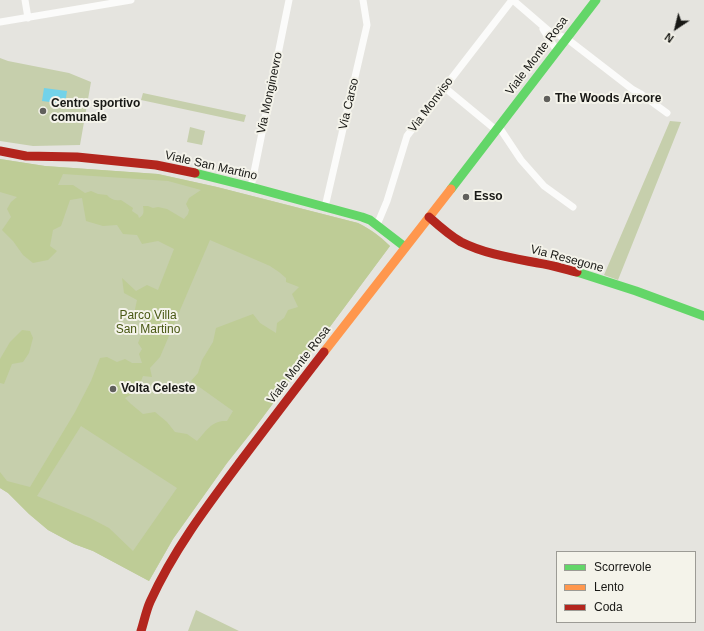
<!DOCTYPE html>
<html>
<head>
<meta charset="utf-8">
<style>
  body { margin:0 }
  #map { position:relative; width:704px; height:631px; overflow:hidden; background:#e5e4df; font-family:Arial,sans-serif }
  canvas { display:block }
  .legend { position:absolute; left:556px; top:551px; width:140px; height:72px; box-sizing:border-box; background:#f4f3ea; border:1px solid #9c9b95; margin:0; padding:5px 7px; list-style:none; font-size:12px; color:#181815 }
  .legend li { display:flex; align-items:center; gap:8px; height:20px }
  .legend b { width:20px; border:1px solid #9c9b95 }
  .north { position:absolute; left:656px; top:8px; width:40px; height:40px; -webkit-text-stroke:3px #f4f3ea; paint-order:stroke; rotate:215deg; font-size:11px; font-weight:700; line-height:16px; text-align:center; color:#181815 }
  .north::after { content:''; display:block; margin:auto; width:14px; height:18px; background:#181815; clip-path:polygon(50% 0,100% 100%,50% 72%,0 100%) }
</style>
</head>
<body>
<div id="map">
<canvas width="704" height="631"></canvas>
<ul class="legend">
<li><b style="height:5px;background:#63d668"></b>Scorrevole</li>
<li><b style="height:5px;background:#ff974d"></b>Lento</li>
<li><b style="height:5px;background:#b3261e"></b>Coda</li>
</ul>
<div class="north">N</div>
</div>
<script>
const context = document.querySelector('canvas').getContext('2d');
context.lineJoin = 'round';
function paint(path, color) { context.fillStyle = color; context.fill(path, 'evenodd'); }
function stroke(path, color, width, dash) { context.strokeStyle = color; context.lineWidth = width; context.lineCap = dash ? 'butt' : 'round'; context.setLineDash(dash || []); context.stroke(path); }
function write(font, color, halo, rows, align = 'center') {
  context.font = font + ' Arial,sans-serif'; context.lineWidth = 4; context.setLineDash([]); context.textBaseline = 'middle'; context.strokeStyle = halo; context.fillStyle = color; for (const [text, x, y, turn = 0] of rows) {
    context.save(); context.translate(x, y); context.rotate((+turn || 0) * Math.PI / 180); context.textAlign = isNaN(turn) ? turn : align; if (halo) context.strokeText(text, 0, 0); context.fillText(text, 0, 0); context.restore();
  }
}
paint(new Path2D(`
  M0 58 8 61 69 73 91 82 80 145 33 146 0 141Z
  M143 93 246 115 244 122 141 100Z
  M670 121 681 122 618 280 604 275Z
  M190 127 205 131 202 145 187 142Z
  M0 159 45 166 158 174 217 187 358 223C370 229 380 236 390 246L254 429 227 463 173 539 149 581 93 551 74 544 48 530 29 514 8 493 0 488Z
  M196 610 239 631H188Z`), '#c6cfac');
paint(new Path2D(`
  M0 159 45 166 158 174 217 187 358 223C370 229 380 236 390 246L254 429 227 463 173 539 149 581 93 551 74 544 48 530 29 514 8 493 0 488V472L7 481 30 487 75 412 91 381 100 358 107 357 117 362 125 359 132 363H142L139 354 142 349 138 343 147 321 134 314 137 300 124 293 122 278 136 291 147 285 158 290 174 249 158 241 142 244 137 235 123 234 117 225 103 226 86 221 82 198 70 200 61 226 53 230 50 246 57 251 48 260 33 263 23 255 13 241 2 230 11 217 7 209 11 202 17 197 0 192ZM63 174 168 181 201 190 189 198 186 204 189 210 188 214 184 219 167 209 158 207 153 208 148 206H143C144 212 144 215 139 218L138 215 132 211 133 208 121 200C115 201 110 199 107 195L98 194 91 191 85 193 73 185H58ZM210 240 270 266 279 272 286 278V282L299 287 292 294 298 307 288 310 284 318 277 323 276 333 260 323 253 314 216 328 213 342 202 360 198 373 191 381 233 411 227 421C212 420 206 431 197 441L187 434 175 432 167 422 155 412 143 414 131 404 125 398 132 394 135 387 141 381 143 376 152 377 150 368 160 357ZM81 426 177 488 133 551 109 528 90 518 37 496Z
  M22 330 30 331 33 338 29 353 23 362 12 364 4 384 0 383V359L10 342Z`), '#becc96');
paint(new Path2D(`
  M44 88 67 91 65 104 42 101Z`), '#72d2e9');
stroke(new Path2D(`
  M25 0 28 18
  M513 0 550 32 566 38 632 89 641 94 667 113
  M0 22 131 0
  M543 29 557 51
  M444 87 496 130
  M499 127 521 160 544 186 573 207
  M251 187 289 0
  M325 207 367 25 363 0
  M377 225 387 201 407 136 512 0`), '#fbfbfa', 7);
stroke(new Path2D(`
  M195 173 251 187 362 217 370 220 405 247
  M451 189 596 0
  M577 272 636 291 704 316`), '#63d668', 9);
stroke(new Path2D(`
  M324 352 451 189`), '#ff974d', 9);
stroke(new Path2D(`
  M0 151 26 156 77 157 156 165 195 173
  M429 217C439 226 449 235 461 242 485 254 512 258 538 263 552 265 564 269 577 272
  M141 631C144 622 146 611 150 602 173 551 207 506 240 462 268 425 296 388 324 352`), '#b3261e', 9);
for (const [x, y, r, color] of [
  [547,99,4,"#605f5c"],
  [43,111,4,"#605f5c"],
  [466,197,4,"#605f5c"],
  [113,389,4,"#605f5c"]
]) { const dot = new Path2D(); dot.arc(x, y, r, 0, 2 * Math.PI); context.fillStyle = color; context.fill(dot); stroke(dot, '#f4f3ea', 1.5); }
write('12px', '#181815', '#f4f3ea', [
  ["Viale Monte Rosa",537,56,-53],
  ["Via Monginevro",270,93,-78],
  ["Via Carso",349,104,-77],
  ["Via Monviso",431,105,-53],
  ["Viale San Martino",211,166,13],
  ["Via Resegone",567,259,15],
  ["Viale Monte Rosa",299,365,-52]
]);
write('bold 12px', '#181815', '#f4f3ea', [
  ["The Woods Arcore",555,99],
  ["Centro sportivo",51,104],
  ["comunale",51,118],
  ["Esso",474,197],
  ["Volta Celeste",121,389]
], 'left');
write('12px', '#495814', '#f4f3ea', [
  ["Parco Villa",148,316],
  ["San Martino",148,330]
]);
</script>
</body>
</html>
